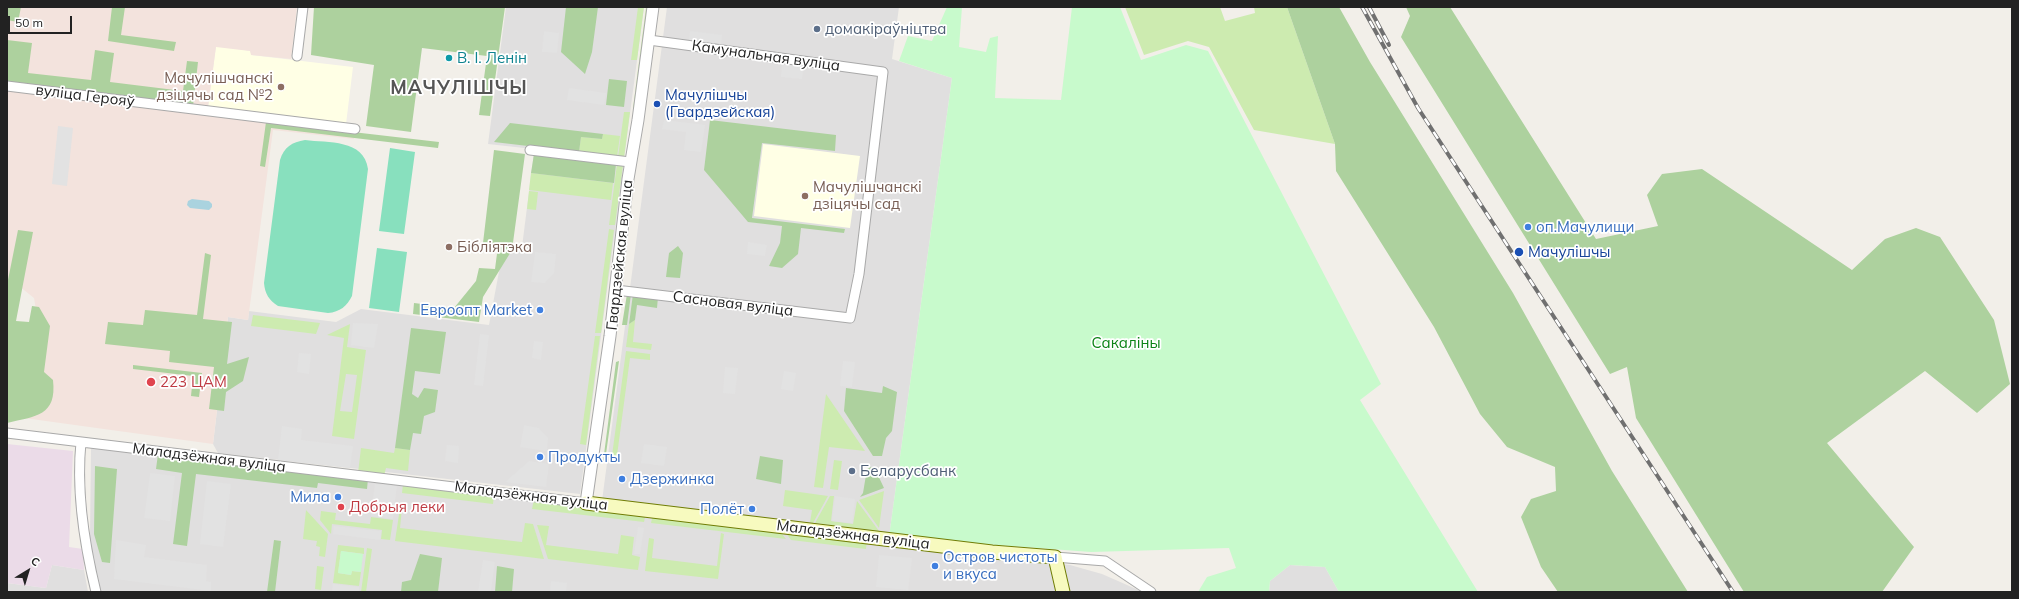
<!DOCTYPE html>
<html>
<head>
<meta charset="utf-8">
<style>
  body { margin:0 }
  #map { position:relative; width:2019px; height:599px; overflow:hidden; background:#f2efe9; font-family:Mulish,sans-serif }
  canvas { display:block }
  .frame { position:absolute; inset:0; border:8px solid #222; pointer-events:none }
  .north { position:absolute; left:8px; top:551px; width:40px; height:40px; -webkit-text-stroke:3px #fff; paint-order:stroke; rotate:38deg; font-size:11px; font-weight:700; line-height:16px; text-align:center; color:#222 }
  .north::after { content:''; display:block; margin:auto; width:14px; height:18px; background:#222; clip-path:polygon(50% 0,100% 100%,50% 72%,0 100%) }
  .scale { position:absolute; left:8px; top:16px; width:64px; height:18px; box-sizing:border-box; border:2px solid #222; border-top:0; padding-left:5px; font-size:12px; line-height:14px; white-space:nowrap; color:#222; -webkit-text-stroke:3px #fff; paint-order:stroke }
</style>
</head>
<body>
<div id="map">
<canvas width="2019" height="599"></canvas>
<div class="frame"></div>
<div class="north">С</div>
<div class="scale">50 m</div>
</div>
<script>
const context = document.querySelector('canvas').getContext('2d');
context.lineJoin = 'round';
function paint(path, color) { context.fillStyle = color; context.fill(path, 'evenodd'); }
function stroke(path, color, width, dash) { context.strokeStyle = color; context.lineWidth = width; context.lineCap = dash ? 'butt' : 'round'; context.setLineDash(dash || []); context.stroke(path); }
function write(font, color, halo, rows, align = 'center') {
  context.font = font + ' Mulish,sans-serif'; context.lineWidth = 3.5; context.setLineDash([]); context.textBaseline = 'middle'; context.strokeStyle = halo; context.fillStyle = color; for (const [text, x, y, turn = 0] of rows) {
    context.save(); context.translate(x, y); context.rotate((+turn || 0) * Math.PI / 180); context.textAlign = isNaN(turn) ? turn : align; if (halo) context.strokeText(text, 0, 0); context.fillText(text, 0, 0); context.restore();
  }
}
paint(new Path2D(`
  M506 7H644L624 159 488 144Z
  M667 7H899L892 59 952 78 889 537 602 501Z
  M534 152 624 163 580 494 218 453 213 444 228 317 248 320 249 311 336 322 361 309 489 325 504 245 522 247Z
  M91 448 1070 565 1102 574 1143 592H100L93 563 90 538Z
  M52 565 84 570 88 592H7V583L46 588Z
  M1290 565 1325 567 1339 592H1269L1270 581Z`), '#e0dfdf');
paint(new Path2D(`
  M7 444 73 451 69 547 83 549 84 570 52 565 46 588 7 583Z`), '#ebdbe8');
paint(new Path2D(`
  M216 46 251 51V55L353 67 346 124 208 108Z
  M763 144 860 156 850 228 754 216Z`), '#ffffe5');
paint(new Path2D(`
  M7 7H297L291 59 251 55 250 51 216 47 208 107 355 125 354 139 273 130 248 320 228 317 213 444 24 418 36 310 34 298 19 286 7 355Z`), '#f3e3dd');
paint(new Path2D(`
  M638 7H644L637 60H631Z
  M646 7H650L637 109 633 108Z
  M1125 7H1220L1225 21 1255 13 1254 7H1287L1335 144 1254 130 1209 47 1188 41 1144 55Z
  M624 112H630L624 158 618 157Z
  M603 134 620 136 617 157 579 152 581 137 602 139Z
  M617 164 623 165 615 225H609Z
  M531 173 613 183 611 200 529 190Z
  M529 191 538 192 536 210 527 209Z
  M609 229 614 230 601 333H595Z
  M253 315 320 323 316 334 251 326Z
  M635 320 633 342 652 344 651 350 626 347 629 324Z
  M350 324 347 347 366 350 354 439 332 436 344 338 327 335ZM346 374 357 375 352 412 340 411Z
  M595 336H600L586 445 580 444Z
  M626 351 650 354V360L630 358 616 463H611Z
  M826 394 865 451 829 447 823 488 814 487Z
  M361 448 394 453 395 448 410 450 408 471 386 468 384 476 358 473Z
  M834 460 842 461 838 490 830 489Z
  M403 484 494 496 493 504 402 493Z
  M785 490 828 496 813 523 810 522 812 510 783 506Z
  M884 491 879 528 859 500Z
  M830 496H834L831 521 853 524 857 501 879 531 815 523Z
  M534 499 646 513 644 522 532 509Z
  M400 508H402L400 528 522 542 525 523 533 524 544 559 395 541Z
  M306 510 328 534 325 557 319 556 320 547 316 546 317 541 303 539Z
  M321 511 336 513 335 520 370 524 371 517 393 520 390 540 381 539 382 530 332 524 331 534 320 520Z
  M653 514 778 529 786 539 651 523Z
  M537 525 549 526 546 545 618 554 621 535 634 537 632 555 640 557 638 570 548 559Z
  M783 529 867 540 866 549 791 540Z
  M721 533 724 534 718 579 645 571 649 538 654 539 652 558 717 566Z
  M338 545 364 548V554L341 551 338 573 351 575 352 571 361 572 359 586 333 583Z
  M367 548 372 549 366 592H361Z
  M317 566 324 567 321 590 315 589Z`), '#cdebb0');
paint(new Path2D(`
  M7 7H21L18 22 7 20Z
  M112 7H125L121 35 176 42 174 51 108 41Z
  M314 7H505L490 116 479 115 487 56 422 48 411 132 366 126 374 65 311 55Z
  M566 7H598L592 52 585 74 561 52Z
  M1287 7H1339L1370 62 1513 293 1612 471 1688 592H1558L1541 567 1521 517 1531 499 1556 491 1555 467 1507 447 1480 414 1434 327 1336 171 1335 144Z
  M1406 7H1450L1596 239 1658 226 1647 195 1662 174 1702 169 1852 270 1885 239 1916 228 1940 237 1994 320 2010 384 1977 413 1925 371 1827 443 1914 547 1882 592H1744L1636 418 1627 367 1610 374 1401 37 1410 16Z
  M7 40 32 43 28 73 91 80 95 50 114 53 110 82 183 91 187 61 198 62 193 106 7 83Z
  M609 79 627 81 624 107 606 105Z
  M710 120 836 135 835 151 762 143 752 218 845 229 844 233 801 228 798 254 782 268 769 266 780 243 782 226 748 222 704 170Z
  M266 122 439 142 438 148 271 128 265 167 260 166Z
  M510 123 603 134 602 139 581 137 579 152 494 142Z
  M494 150 525 154 512 250 483 297 479 322 413 314 414 303 454 308 476 281 479 268 495 269 498 246 483 243Z
  M534 154 616 164 614 183 531 173Z
  M18 230 33 232 16 321 29 322 32 306 39 307 50 326 44 372 53 380C57 416 36 416 7 423V285Z
  M678 246 683 253 680 278 666 277 669 253Z
  M205 253 211 255 203 319 232 322 227 364 249 357 243 381 226 392 224 411 209 409 214 367 169 362 170 351 105 344 108 322 143 325 145 310 197 315Z
  M627 294H631L627 325H622Z
  M633 294 658 297 657 308 637 305 635 320 629 324Z
  M411 328 446 332 440 374 415 371 412 394 418 398 424 388 438 390 435 412 424 416 421 434 413 433 410 450 395 448Z
  M619 361 605 461 603 462 616 362Z
  M133 365 202 373 199 397 191 396 193 376 133 369Z
  M883 386 897 392 892 431 886 438 882 456H873L844 411 846 388 882 393Z
  M158 454 368 479 367 489 318 483 317 488 196 474 187 546 173 544 182 473 156 469Z
  M760 456 783 460 781 484 756 479Z
  M95 466 117 469 110 563 102 562 94 534Z
  M871 467 875 469 884 488 860 497 863 493 867 469Z
  M274 540 281 541 275 592H267Z
  M420 554 442 558 438 592H401L402 582 411 580Z
  M497 566 514 569 512 592H495Z`), '#add19e');
paint(new Path2D(`
  M947 7H962L959 47 986 52 990 38 998 36 995 98 1061 100 1072 7H1120L1141 60 1186 45 1208 51 1381 384 1360 400 1478 592H1339L1325 567 1290 565 1270 581 1269 592H1198L1207 577 1236 568 1229 548 1091 552 889 537 952 78 899 61 908 36 932 41Z
  M341 551 363 554 361 572 352 571 351 575 338 573Z`), '#c8facc');
paint(new Path2D(`
  M305 140C328 143 364 139 368 169L352 296C347 306 340 312 328 313L278 306C269 300 265 294 264 283L280 160C284 147 292 142 305 140Z
  M390 148 415 152 404 234 379 231Z
  M377 248 407 252 399 312 369 308Z`), '#88e0be');
paint(new Path2D(`
  M544 31 559 33 557 53 542 52Z
  M690 31 722 35 721 45 689 42Z
  M782 63 804 65 802 79 781 77Z
  M569 88 606 93 604 105 567 100Z
  M664 120 705 125 701 152 684 150 686 132 662 129Z
  M58 126 73 128 67 186 52 184Z
  M748 242 767 245 765 256 747 254Z
  M535 252 556 254 554 273 545 283 531 282Z
  M353 323 378 324 374 348 351 345Z
  M480 334 489 335 483 386 474 385Z
  M534 341 543 342 541 360 532 358Z
  M299 353 311 354 309 374 297 372Z
  M843 361 855 362 852 387 840 386Z
  M725 367 738 368 735 394 723 393Z
  M784 371 796 373 793 391 781 389Z
  M524 425 539 428 548 438 547 451 520 447Z
  M282 426 302 429 301 440 353 446 350 468 278 460Z
  M644 444 667 447 664 466 641 463Z
  M447 445 459 446 458 463 445 461Z
  M529 461 549 464 546 487 505 482Z
  M150 473 175 476 170 521 144 518Z
  M207 481 231 484 223 547 200 544Z
  M375 484 397 486 393 519 371 516Z
  M835 496 855 499 852 523 832 521Z
  M334 526 381 531 380 540 333 534Z
  M638 527 644 528 640 554H634Z
  M116 540 146 545 144 557 207 565 206 581 211 582V591L114 579Z
  M879 555 912 558 908 590 876 587Z
  M483 560 495 562 491 592H478Z
  M551 581 567 583 566 592H550Z
  M333 584 359 587V592H332Z`), '#e2e2e2');
paint(new Path2D(`
  M192 199 209 201 212 204V207L209 210 190 208 187 205 188 201Z`), '#aad3df');
const minor = new Path2D(`
  M297 56 303 7
  M7 86 355 129
  M530 150 630 162
  M616 290 850 318 859 274 883 72 649 40
  M7 433 586 503
  M81 442C76 492 84 543 96 592
  M1055 557 1105 561 1151 592`);
const tertiary = new Path2D(`
  M586 503 610 336 628 179 638 120 653 7`);
const secondary = new Path2D(`
  M586 503 992 552 1055 557 1063 592`);
stroke(minor, '#a9a9a9', 11);
stroke(tertiary, '#a9a9a9', 13);
stroke(secondary, '#707d05', 15);
stroke(minor, '#fff', 9);
stroke(tertiary, '#fff', 11);
stroke(secondary, '#f7fabf', 13);
const rail = new Path2D(`
  M1362 7 1418 108 1733 592
  M1369 7 1389 45`);
stroke(rail, '#707070', 4);
stroke(rail, '#fff', 2.5, [8]);
for (const [x, y, r, color] of [
  [817,29,4,"#5c6f8a"],
  [449,58,4,"#0f9aa8"],
  [281,87,4,"#8d6e63"],
  [657,104,4,"#1a4fb4"],
  [805,196,4,"#8d6e63"],
  [1528,227,4,"#3f7fe0"],
  [449,247,4,"#8d6e63"],
  [1519,252,5,"#1a4fb4"],
  [540,310,4,"#3f7fe0"],
  [151,382,5,"#e0444e"],
  [540,457,4,"#3f7fe0"],
  [852,471,4,"#5c6f8a"],
  [622,479,4,"#3f7fe0"],
  [338,497,4,"#3f7fe0"],
  [341,507,4,"#e0444e"],
  [752,509,4,"#3f7fe0"],
  [935,566,4,"#3f7fe0"]
]) { const dot = new Path2D(); dot.arc(x, y, r, 0, 2 * Math.PI); context.fillStyle = color; context.fill(dot); stroke(dot, '#fff', 1.5); }
write('15px', '#4e5e75', '#fff', [
  ["домакіраўніцтва",825,29],
  ["Беларусбанк",860,471]
], 'left');
write('15px', '#222', '#fff', [
  ["Камунальная вуліца",766,56,8],
  ["вуліца Герояў",85,96,7],
  ["Гвардзейская вуліца",620,255,-84],
  ["Сасновая вуліца",733,304,7],
  ["Маладзёжная вуліца",209,458,7],
  ["Маладзёжная вуліца",531,496,7],
  ["Маладзёжная вуліца",853,535,7]
]);
write('15px', '#0d838f', '#fff', [
  ["В. І. Ленін",457,58]
], 'left');
write('15px', '#785e54', '#fff', [
  ["Мачулішчанскі",273,78,"right"],
  ["дзіцячы сад №2",273,95,"right"],
  ["Мачулішчанскі",813,187],
  ["дзіцячы сад",813,204],
  ["Бібліятэка",457,247]
], 'left');
write('15px', '#164399', '#fff', [
  ["Мачулішчы",665,95],
  ["(Гвардзейская)",665,112],
  ["Мачулішчы",1528,252]
], 'left');
write('15px', '#366cbe', '#fff', [
  ["оп.Мачулищи",1536,227],
  ["Евроопт Market",532,310,"right"],
  ["Продукты",548,457],
  ["Дзержинка",630,479],
  ["Мила",330,497,"right"],
  ["Полёт",744,509,"right"],
  ["Остров чистоты",943,557],
  ["и вкуса",943,574]
], 'left');
write('15px', '#0c8416', '#fff', [
  ["Сакаліны",1126,343]
]);
write('15px', '#be3a42', '#fff', [
  ["223 ЦAM",160,382],
  ["Добрыя леки",349,507]
], 'left');
context.letterSpacing = '1px';
write('bold 19px', '#555', '#fff', [
  ["МАЧУЛІШЧЫ",459,88]
]);
context.letterSpacing = '0px';
</script>
</body>
</html>
